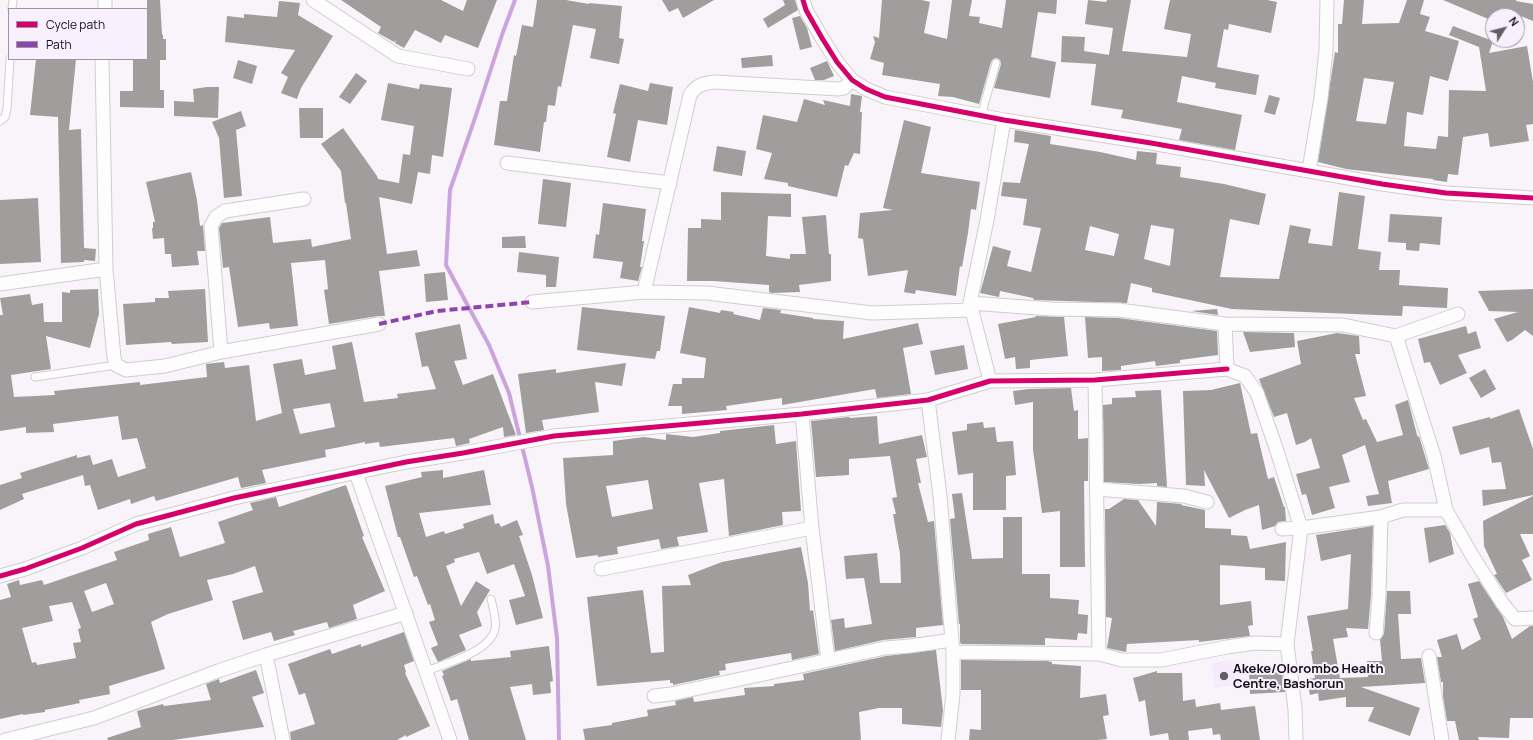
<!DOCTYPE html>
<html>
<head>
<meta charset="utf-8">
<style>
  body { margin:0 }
  #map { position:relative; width:1533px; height:740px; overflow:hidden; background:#f8f4fa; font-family:Manrope,sans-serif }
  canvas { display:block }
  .legend { position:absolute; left:8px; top:8px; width:140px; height:52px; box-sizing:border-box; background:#f9f0fe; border:1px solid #9d96a2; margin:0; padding:5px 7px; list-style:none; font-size:12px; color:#140f17 }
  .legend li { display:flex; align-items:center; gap:8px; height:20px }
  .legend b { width:20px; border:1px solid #9d96a2 }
  .north { position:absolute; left:1485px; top:8px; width:40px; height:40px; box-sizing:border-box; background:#f9f0fe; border:1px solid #9d96a2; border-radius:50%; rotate:54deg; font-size:11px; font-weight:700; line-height:16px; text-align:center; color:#140f17 }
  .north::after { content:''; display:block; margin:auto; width:14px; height:18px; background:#645f66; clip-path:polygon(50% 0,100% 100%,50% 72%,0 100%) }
</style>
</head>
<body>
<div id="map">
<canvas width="1533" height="740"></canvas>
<ul class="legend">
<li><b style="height:5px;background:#d6006c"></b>Cycle path</li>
<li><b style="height:5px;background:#8e44ad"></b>Path</li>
</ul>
<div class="north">N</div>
</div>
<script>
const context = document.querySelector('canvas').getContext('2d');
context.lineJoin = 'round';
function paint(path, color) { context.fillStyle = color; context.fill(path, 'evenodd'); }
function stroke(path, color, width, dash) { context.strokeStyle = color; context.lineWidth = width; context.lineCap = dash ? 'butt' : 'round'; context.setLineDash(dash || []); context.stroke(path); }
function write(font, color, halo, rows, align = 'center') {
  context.font = font + ' Manrope,sans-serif'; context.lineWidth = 4; context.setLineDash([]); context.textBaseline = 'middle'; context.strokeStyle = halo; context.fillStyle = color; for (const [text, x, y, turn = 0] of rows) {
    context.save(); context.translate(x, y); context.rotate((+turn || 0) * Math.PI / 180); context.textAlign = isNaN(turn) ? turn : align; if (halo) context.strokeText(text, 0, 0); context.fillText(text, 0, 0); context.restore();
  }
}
paint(new Path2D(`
  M1233 660 1236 685 1215 688 1211 663Z`), '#f6eafc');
stroke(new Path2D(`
  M515 0 503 32 475 118 450 190 446 265 489 345 509 393 532 487 548 566 557 638 559 740`), '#cba4dd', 4);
paint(new Path2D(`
  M147 0H160L162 34 163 35V39H166V60H160V90H164V108L120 107V91H133V59H147Z
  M341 0H441L463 11 467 0H497L478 48 445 35 441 43 415 30 404 48 395 43 396 40 394 42 378 33 381 27Z
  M537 0H566L589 4V3L622 6 619 38 624 39 619 64 590 58 596 29 573 25 561 87 558 86 555 106 548 105 546 122H544L540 152 494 145 500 101H507L514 55 516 56 522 25 533 27Z
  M662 0H714L683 18 678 8 669 12Z
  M783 0H795L798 10 768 28 763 19 785 5Z
  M882 0H922L930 2 924 33 947 39 952 0H972L969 16 980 17 979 23 1002 28 1006 0H1057L1056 14 1038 12 1031 57 1056 62 1050 98 994 88 1001 64 1000 60 997 58 993 59 991 62 979 104 953 97 938 96 940 84 882 75 884 63 870 59 875 42 873 36 879 38Z
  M1088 0 1106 2 1107 0H1131L1122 51 1187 57 1191 34 1164 29 1170 0H1267L1277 2 1271 33 1229 24 1228 30 1224 29 1217 67 1259 75 1256 95 1215 88 1216 83 1182 76 1177 102 1242 115 1235 150 1179 140 1182 129 1121 118 1123 110 1091 105 1096 64 1061 62 1062 36 1085 37 1084 51 1109 55 1113 28 1085 24Z
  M1344 0H1364L1362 24 1399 23 1407 0H1424L1420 14 1430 17 1425 31 1459 41 1448 81 1430 76 1423 115 1407 112 1404 146 1436 149 1438 136 1448 137 1449 90 1486 91 1479 47 1449 35 1453 26 1493 41 1489 53 1527 46 1533 82V124L1526 125 1529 141 1490 147 1488 133 1463 137 1458 175 1448 174 1447 182 1433 180V179L1346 169 1318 162 1335 52 1338 53V24H1342ZM1364 78 1394 82 1386 124 1356 121Z
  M1443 0H1516V1L1533 4V21L1501 8 1498 16H1493V21Z
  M279 1 300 3 298 15 333 36 301 88 297 99 281 93 288 77 281 73 295 50 225 42 227 16 244 18V14L277 17Z
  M800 16 807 28 812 47 800 50 792 18Z
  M772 55 773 66 742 68 741 58Z
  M36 59H76L69 130 81 129 84 248 96 249 95 261 84 260V262L61 263 58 117 30 115Z
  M238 60 257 66 252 84 233 78Z
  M827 61 834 76 824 80H815L810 68Z
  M356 73 367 81 350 104 339 97Z
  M388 83 419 89 420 84 452 88 443 157 432 155 430 174 418 172 412 204 379 197 387 254 417 250 420 266 379 271 385 316H378L329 324 324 290 328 289 325 260 291 263 298 326 270 329 269 323 238 327 229 267 223 268 219 228 222 223 270 217 273 243 311 239 312 247 351 239 346 203H345L341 171 321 144 343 128 377 176 378 179 399 183 403 154 410 155 414 126 381 120Z
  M650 83 673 87 667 125 638 120 630 162 607 157 616 114 613 113 620 84 648 91Z
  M207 87H219L218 118 174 116V101L194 102 193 89Z
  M851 94 862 96 860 112H862L860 154 854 153 848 166 845 165 837 197 788 186V183L764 179 772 153 756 149 763 115 797 122 804 99 825 105 823 100 850 106Z
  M1269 95 1280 98 1275 115 1264 112Z
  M299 108H323V138H300Z
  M241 111 246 126 236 130 242 196 224 198 219 138 212 122Z
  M904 120 931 127 921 173 980 182 976 210 971 209 968 233 962 267 960 266 956 296 916 290 915 294 904 292 908 270 868 276 863 239 858 238 860 213 893 210 883 208Z
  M1015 130 1051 136 1050 144 1100 152 1136 160 1137 151 1157 153 1156 164 1181 167 1180 177 1224 184 1266 194 1259 225 1230 219 1220 277 1279 279 1290 225 1311 229 1308 243 1332 246 1339 192 1365 196 1358 249 1381 252 1379 270H1400L1399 285 1448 288 1447 308 1403 306 1402 316 1232 309 1152 292V288L1131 283 1127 303 1034 300 1033 298 1000 291 999 297 980 293 993 246 1011 251 1007 266 1031 272 1041 228 1023 225 1027 199 1001 196 1003 182 1020 183 1029 144 1014 142ZM1151 225 1174 229 1170 266 1144 259ZM1090 226 1119 234 1114 256 1085 250Z
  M717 146 746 151 742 176 713 171Z
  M191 172 197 200 200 226 203 225 205 251H197L199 265 172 267 171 254H165L164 238 153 239 152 228H153V222H155L146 182Z
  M543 179 571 183 566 227 538 224Z
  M721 192 791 194V217L768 216 766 256 790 259V254H806L802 217 826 215 829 254H831V281L799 285 800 292 772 293 769 292V285L713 281H687L688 228H701V219L721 220Z
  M38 198 41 262 0 264V200Z
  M603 203 646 209 642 241H644L640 267H642L638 281 620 278 623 262 593 258 596 234 599 235Z
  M1390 214 1442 217 1440 245 1420 243 1419 251 1406 250V243L1388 242Z
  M525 236 526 248H502V237Z
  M519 252 559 257 556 287H546V275L517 272Z
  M445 272 448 300 426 302 424 274Z
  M98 289 99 314 90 348 46 336 51 369 11 375 14 397 55 395 54 391 140 382V385L207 377 206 364 224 362 225 368 249 365 256 421 282 413 273 364 302 359 305 375 336 369 332 346 352 342 364 402 398 398 397 394 436 389 428 366 422 367 415 333 460 324 467 359 454 361 463 385 493 374 516 435 504 437 503 427 469 439 470 443 456 446 454 438 380 447 379 442 365 444V442L325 450 326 457 262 470 266 483 241 488 238 477 156 501 154 496 131 504 130 499 98 510 90 485 85 486 83 475 22 494 24 499 0 510V485L22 478 20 473 77 455V458L90 455 93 465 112 459 118 477 146 468 137 438 122 440 118 416 53 424 54 432 26 433V427L0 431V315H3L0 298 30 294 32 305 43 303 44 322H62V292L70 293V290ZM330 403 335 427 300 434 293 409Z
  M205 289 208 342 172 344 171 342 126 345 123 304 155 302V298H169L168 291Z
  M1533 289V336L1525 330 1512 340 1507 342 1494 319 1518 312 1489 311 1478 291Z
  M582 307 665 316 660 351H657L655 359 577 350Z
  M689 307 720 313 721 310 734 312 733 314 760 320 763 308 781 310 780 313 813 318V319L844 321 843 339 918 323 923 344 903 348 911 394 877 398 875 389 782 405V398L726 406 727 410 682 414V406H668L673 384H682V378H704L706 358 680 353Z
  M1217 309 1218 315 1191 311Z
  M1035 316 1064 317 1068 356 1030 360V368L1016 369 1015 357 1005 359 998 324 1036 317Z
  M1085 317 1118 318 1217 331 1218 355 1180 360V363L1156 366 1155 361 1121 366V370L1102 371V357L1088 358Z
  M1466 326 1468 334 1476 331 1481 348 1458 355 1467 373 1440 385 1430 362 1424 363 1418 339Z
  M1243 332 1294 333 1295 347 1250 352Z
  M1337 333 1359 336 1360 354H1355L1366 396 1354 398 1363 420 1366 419 1377 442 1403 435 1395 405 1408 400 1417 435 1418 437 1419 436 1429 469 1388 481 1392 503 1368 506 1366 496 1379 494 1365 445 1342 455 1350 482 1329 487 1335 508 1312 515 1306 494 1302 495 1296 474 1320 468 1311 438 1305 442 1296 445 1287 413 1274 417 1259 379 1301 364 1297 341Z
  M964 345 968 369 935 375 930 351Z
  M626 363 622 386 595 382 599 412 542 420 544 430 526 433 518 374 556 369V373Z
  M1485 369 1496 389 1481 398 1469 378Z
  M1240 383 1251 434 1257 433 1268 479 1274 477 1284 507H1285L1286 521 1278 522 1275 526 1262 530 1259 505 1245 510 1229 518 1204 470 1205 486 1186 485 1183 391 1211 390Z
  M1071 388 1074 411 1078 410V439L1088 438V481H1084L1085 567H1060V511L1042 513 1033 450V402L1015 405 1013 391 1029 389Z
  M1161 390 1167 487 1157 486V483L1139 484 1104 482 1103 405 1112 404V398L1136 397 1135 391Z
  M1519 409 1533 449V495L1483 506 1482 490 1506 489 1501 462 1492 463 1489 447 1460 455 1452 427 1490 417V419Z
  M877 416 879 444 922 435 927 457 916 459 921 483H918L928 522 934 521 943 625 916 628V637L883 640 835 651 831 620 844 618 845 628 872 624 864 578 846 579 844 556 877 553 880 583H901L900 554 893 514H896L892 498 897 497 890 456 849 459V475L816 477 811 421 849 417 850 418Z
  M983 422 984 428 995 427 997 442 1013 441 1016 475 1006 476V510H973V473L958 475 952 432 967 430V424Z
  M774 425 776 444 796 441 801 511 782 512 783 525 729 536 724 479 699 483 708 532 677 537 679 546 661 549 659 539 617 547 618 554 598 557V555L576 558 566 504 563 458 613 455V441L644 437 666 440V434L693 437 720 433V431ZM648 480 653 509 612 517 606 486Z
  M443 470V478L484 470 491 505 419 513 426 537 444 531 445 534 464 528 463 524 493 514 495 524 499 523 501 527 517 520 523 535 519 536 532 575 543 618 516 625 509 600 525 596 514 564 487 574 479 552 454 559 455 562 446 566 461 606 476 581 490 590 477 612 482 626 459 635 466 650 438 662 431 648 438 645 429 622 435 620 430 604 428 605 417 576 414 577 400 537H398L385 486 422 477 421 472Z
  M346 485 364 536 362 537 385 591 353 605 357 619 329 628 327 622 293 631 295 635 274 641 271 632 243 640 232 601 263 592 255 566 233 574 207 580 213 600 168 614 151 622 165 669 109 686 110 694 79 700 80 703 45 710V712L23 715V714L0 719V600L11 597 7 584 19 580 20 585 42 580 44 585 117 560 114 552 149 540 148 534 171 527 180 557 225 543 218 522 253 510 250 503 276 497 279 507ZM106 583 114 604 92 612 84 591ZM72 602 81 628 78 629 81 642 73 643 76 658 37 665 36 662 32 663 22 628 53 621 49 606Z
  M962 493 972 559 1003 558V517H1022V574H1050V598L1079 600 1078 614 1088 615 1087 634 1078 633 1077 640 1045 638V645L961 644 960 642V624H959L950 519 955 518 952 494Z
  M1533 496V534H1520L1530 556 1522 560 1532 580 1506 593 1494 575 1497 574 1484 546 1483 521Z
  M1124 499 1138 500 1156 526 1157 502 1182 504 1181 505 1205 510V528L1231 529V535L1247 536 1250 549 1286 542 1285 581 1265 580V568L1220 565V605L1251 601 1253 625 1248 626 1250 636 1199 642V640L1127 644 1126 652 1107 648 1112 618 1106 617 1105 509H1109Z
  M1445 525 1450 533 1454 554 1429 563 1424 528Z
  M1373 526 1371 595 1368 629 1346 628 1348 637 1333 639 1340 678 1368 677 1367 661H1382L1380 640 1384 634 1387 591H1410L1411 614H1398L1401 659 1421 658 1425 683 1361 687 1420 708 1410 736 1368 721 1374 707H1346V697L1319 701 1318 693 1310 695 1307 679 1315 678 1311 651H1313L1307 616 1348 609 1351 554 1321 561 1316 535Z
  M801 547 808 583 810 611 813 610 819 654 792 660 791 653 725 664 726 670 719 671 720 675 673 685V683H670V680L597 686 587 597 643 590 651 653 664 652 662 586 691 585 688 575 722 562Z
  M1479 581 1503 617 1512 639 1530 626H1533V718H1510L1509 738 1478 737 1479 740H1459L1455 721H1447L1443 696V682H1441L1437 657H1442L1437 640 1457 634 1462 650 1481 639 1473 619 1478 617 1468 584Z
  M404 632 414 661 404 665 406 672 405 673 430 726 406 737V735L397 740H291L290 732 315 724 305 693 299 695 288 664 330 649 332 654 361 644V647Z
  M549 646 553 681 550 682 551 693 533 695 532 684 510 687 526 740H469L457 699 451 701 442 676 444 675 442 671 471 659V661L511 657 510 651Z
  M936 650 943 710 941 727 902 724V708H879L859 712 861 740H585L583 729 612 725V723L648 716 647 710 676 705 675 701 693 697 694 702 745 695 744 688 774 686V684L804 680 803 674 886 656Z
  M961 660 1047 661 1052 662V664L1081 666 1080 698 1106 694 1109 715 1103 716 1107 739 1097 740H969L970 729 981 730V690H961Z
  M256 670 264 693 252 697 264 727 173 740H108L107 738 141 727 137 711 163 704 164 706 211 700 206 684 219 679 220 683Z
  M1157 671V673H1182L1183 701 1195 699 1196 707 1220 703 1221 710 1255 706 1260 740H1221L1220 734 1213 735 1212 728 1188 731 1189 740H1169L1168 733 1150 736 1145 700 1139 702 1133 678Z
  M1282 672 1285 692 1250 694 1249 674Z`), '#9f9e9c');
const lane = new Path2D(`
  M12 9 13 0
  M981 116 996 63
  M0 121 5 117 7 109 10 59
  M35 377 116 365
  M426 671C445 664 490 652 495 629 497 620 493 608 491 599`);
const street = new Path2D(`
  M313 0 398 56 468 69
  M803 0 806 10 822 38 837 62 852 80 866 89 885 97 1004 120 1151 143 1382 184 1446 193 1533 198
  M105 9V0
  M102 59 106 269 114 358 116 365 126 370 165 366 221 352 379 324
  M507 163 670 183
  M1309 170 1321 98 1326 50 1327 0
  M0 284 106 269
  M644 292 690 95C696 85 704 83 715 82L839 89 844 88 852 80
  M532 302 644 292 707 293 872 313 971 310
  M970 303 1052 309 1119 310 1225 324 1343 325 1396 336 1458 314
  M1225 324 1227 369 1245 376 1257 393 1277 451 1301 528 1287 644 1295 709 1296 740
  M1396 336 1434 456 1446 510 1473 557 1503 604 1515 619 1533 618
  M221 352 211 226 216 217 225 211 304 199
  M1095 380 1099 654
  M990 381 970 303 987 220 1004 120
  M928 400 940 496 953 652V694L948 740
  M802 414 812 528 828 660
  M356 473 450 740
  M1097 489 1184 496 1207 502
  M1282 529 1301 528 1381 517 1403 510H1446
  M601 569 812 528
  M0 576 25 569 82 548 136 524 234 498 406 462 463 453 554 436 802 414 928 400 990 381 1095 380 1227 369
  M1376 633 1379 595 1381 517
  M953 652 1099 654 1122 660H1161L1227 647 1255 643 1287 644
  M266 655 283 740
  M1429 656 1442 740
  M654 696 671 694 885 648 910 646 952 640
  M5 740 94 718 218 671 266 655 406 613`);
stroke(lane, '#d1ccd3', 9);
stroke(street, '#d1ccd3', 15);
stroke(lane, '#fefdfe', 7);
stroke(street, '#fefdfe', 13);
stroke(new Path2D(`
  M379 324 437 311 532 302`), '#8e44ad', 4, [8, 4]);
stroke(new Path2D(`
  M803 0 806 10 822 38 837 62 852 80 866 89 885 97 1004 120 1151 143 1382 184 1446 193 1533 198
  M0 576 25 569 82 548 136 524 234 498 406 462 463 453 554 436 802 414 928 400 990 381 1095 380 1227 369`), '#d6006c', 5);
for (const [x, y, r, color] of [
  [1224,676,5,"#645f66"]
]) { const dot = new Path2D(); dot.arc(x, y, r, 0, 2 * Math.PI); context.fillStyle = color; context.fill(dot); stroke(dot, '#f9f0fe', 1.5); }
write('bold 13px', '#140f17', '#f9f0fe', [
  ["Akeke/Olorombo Health",1233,669],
  ["Centre, Bashorun",1233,684]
], 'left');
</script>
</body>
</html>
